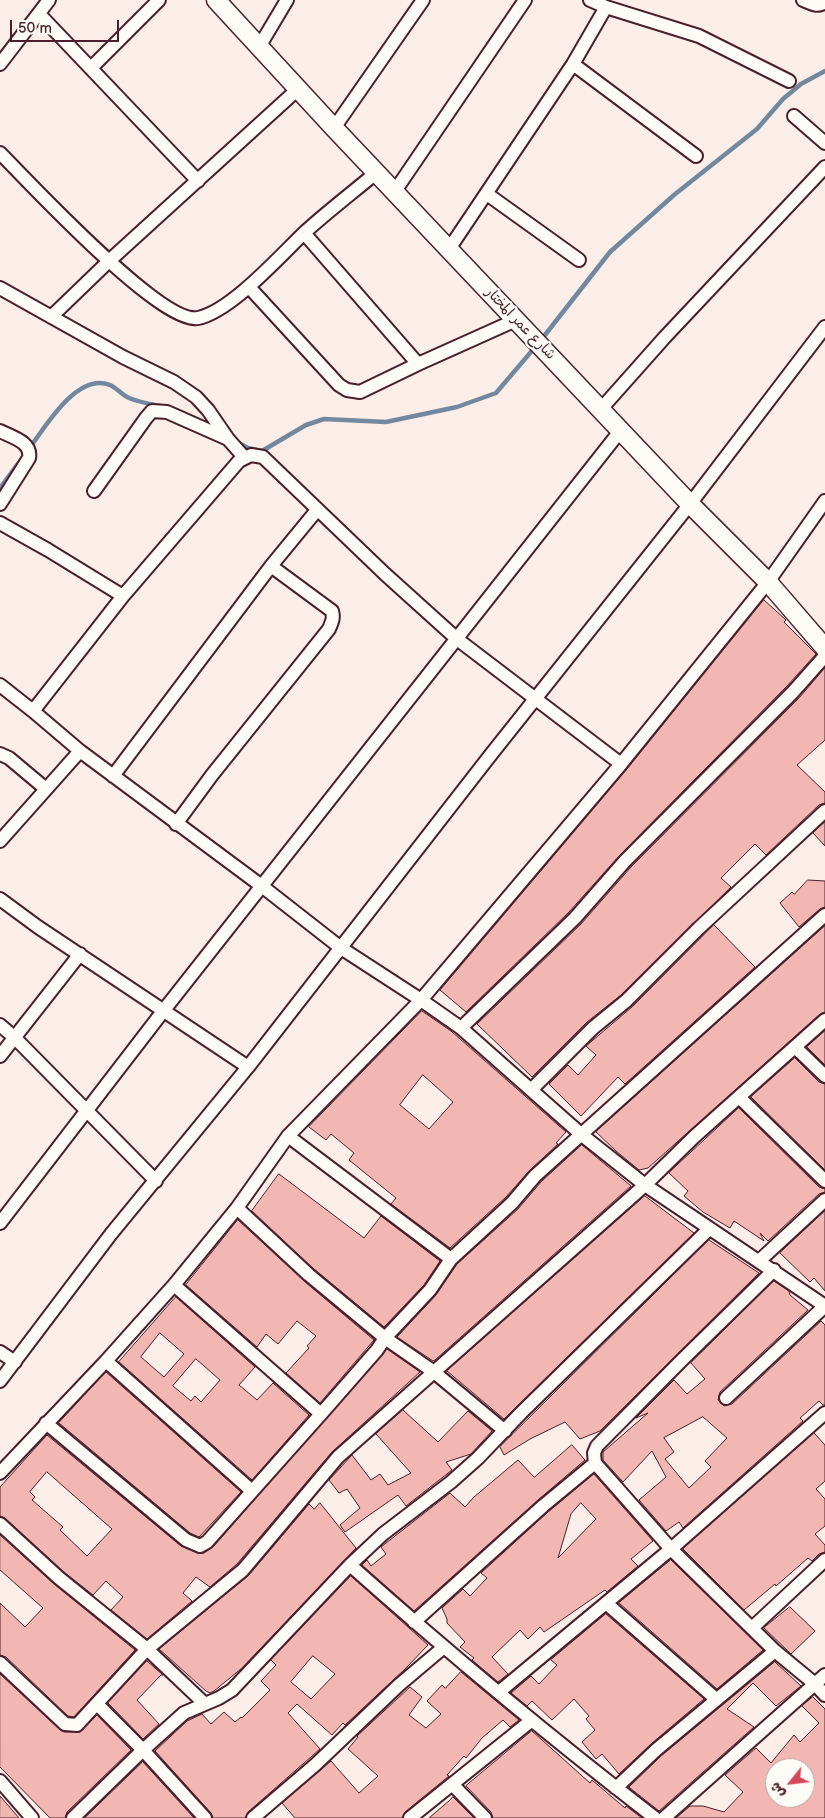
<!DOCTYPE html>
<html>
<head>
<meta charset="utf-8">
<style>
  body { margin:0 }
  #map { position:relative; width:825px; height:1818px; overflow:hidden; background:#fbeee9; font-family:"Balsamiq Sans","Playpen Sans Arabic",sans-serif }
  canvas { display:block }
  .north { position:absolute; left:765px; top:1758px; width:50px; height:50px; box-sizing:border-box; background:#fdfcf7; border:1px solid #b5a4a5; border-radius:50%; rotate:241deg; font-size:14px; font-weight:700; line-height:20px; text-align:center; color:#4a1f2b }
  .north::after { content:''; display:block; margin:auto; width:18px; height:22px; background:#d1495b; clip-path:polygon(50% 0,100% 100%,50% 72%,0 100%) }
  .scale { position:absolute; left:10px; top:20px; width:109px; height:22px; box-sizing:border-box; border:2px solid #4a1f2b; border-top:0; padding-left:6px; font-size:15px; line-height:18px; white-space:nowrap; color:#4a1f2b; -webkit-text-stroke:4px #fdfcf7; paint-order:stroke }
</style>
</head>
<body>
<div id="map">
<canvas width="825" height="1818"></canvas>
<div class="north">ش</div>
<div class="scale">50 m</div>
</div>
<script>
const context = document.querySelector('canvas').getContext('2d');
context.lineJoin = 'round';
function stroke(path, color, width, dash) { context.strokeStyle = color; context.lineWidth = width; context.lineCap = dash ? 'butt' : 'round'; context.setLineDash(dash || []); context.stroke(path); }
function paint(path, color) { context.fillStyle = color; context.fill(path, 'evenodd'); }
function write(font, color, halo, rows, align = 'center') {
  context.font = font + ' "Balsamiq Sans","Playpen Sans Arabic",sans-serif'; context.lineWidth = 4.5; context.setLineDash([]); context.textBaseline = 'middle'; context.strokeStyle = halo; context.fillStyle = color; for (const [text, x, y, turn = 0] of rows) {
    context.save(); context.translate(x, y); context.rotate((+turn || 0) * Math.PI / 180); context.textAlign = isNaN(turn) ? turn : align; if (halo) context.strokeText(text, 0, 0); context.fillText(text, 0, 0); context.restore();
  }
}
stroke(new Path2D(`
  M541 340 610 252 674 195 757 129 783 99 801 84 825 71
  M237 442 248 448 262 451 306 425 324 419 386 422 457 407 496 393 536 346
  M29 449C45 427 77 372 110 385 117 388 122 395 129 398 139 402 150 404 160 406
  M0 488 23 457`), '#72889f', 4.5);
const building = new Path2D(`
  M764 600 786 620 784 622 816 654 787 686 619 856 569 912 466 1012 440 990 627 769Z
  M825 668V740L797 765 825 792V803L819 805 766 855 755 844 721 878 731 887 621 995 587 1022 532 1077 477 1024 581 924 631 867 799 698Z
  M825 822V846L813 833Z
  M808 880 825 881V907L820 909 799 927 780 903 792 892 794 894Z
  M714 925 755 967 625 1084 618 1077 581 1116 549 1084 568 1065 578 1075 596 1055 586 1046 632 1007Z
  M825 926V1012L820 1014 648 1168 639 1170 616 1151 596 1132Z
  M422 1011 451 1031 566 1132 556 1143 558 1144 529 1171 506 1197 450 1248 391 1204 396 1198 349 1160 354 1153 331 1134 326 1140 309 1127ZM423 1075 453 1102 429 1129 400 1105Z
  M825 1031V1065L807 1047Z
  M795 1058 819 1082 825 1084V1170L751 1097Z
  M739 1108 819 1187 825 1189V1192L819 1194 768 1241 760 1233 764 1241 734 1221 730 1228 703 1212 684 1196 688 1191 669 1173Z
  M582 1145 631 1186 435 1360 433 1361 397 1337 436 1295 457 1264 518 1209 541 1182Z
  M279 1174 364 1238 381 1216 440 1261 424 1285 384 1327 314 1269 252 1211Z
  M645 1196 694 1233 504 1419 447 1371Z
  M825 1211V1291L814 1278 810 1282 780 1253Z
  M238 1220 304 1281 374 1340 320 1403 286 1373 309 1348 307 1346 316 1336 297 1321 278 1344 266 1334 257 1347 186 1285Z
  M709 1240 759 1273 600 1431 580 1439 565 1422 530 1439 504 1455 500 1447Z
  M774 1281 789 1291 790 1295 808 1310 720 1392 718 1400 724 1406 732 1404 821 1321 825 1325V1405H823L819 1401 800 1418 803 1421 683 1528 679 1522 666 1531 639 1500 666 1477 652 1451 623 1482 603 1460V1452L648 1413 636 1418 674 1380 687 1394 705 1379 691 1363ZM703 1417 727 1438 705 1461 711 1467 689 1488 665 1459 674 1452 664 1438Z
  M176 1297 255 1367 239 1385 257 1400 273 1383 309 1415 252 1480 119 1362ZM160 1333 184 1354 164 1377 141 1357ZM196 1359 220 1380 201 1402 195 1396 191 1401 173 1386Z
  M387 1349 420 1372 332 1452 237 1564 210 1587 196 1577 183 1593 192 1601 147 1639 111 1610 123 1597 106 1581 93 1595 64 1572 5 1518 0 1516V1487L47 1435 181 1546 197 1553H204L213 1547ZM47 1472 112 1529 87 1556 60 1530 63 1527 32 1500 35 1497 30 1492Z
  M106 1372 241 1492 199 1537 190 1533 59 1423Z
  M403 1410 438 1442 468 1411 492 1431 471 1454 446 1462 452 1470 406 1506 398 1495 345 1532 340 1525 360 1508 347 1489 339 1493 329 1480 352 1455 371 1480 380 1474 388 1485 411 1473 376 1434Z
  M814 1433 825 1445V1481L816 1489 825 1499V1526L815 1534 825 1545V1552L819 1554 812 1561 808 1558 776 1586 775 1584 744 1610 683 1549Z
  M572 1445 585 1460 538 1500 414 1611 362 1565 367 1560 371 1566 386 1554 381 1547 450 1493 465 1507 474 1497 518 1460 534 1477Z
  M594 1474 653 1541 631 1559 638 1566 607 1592 605 1590 544 1632 540 1627 528 1639 520 1630 492 1657 508 1674 498 1682 472 1660 474 1658 460 1647 465 1642 447 1623V1619L442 1608 463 1589 470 1596 487 1578 481 1573 548 1512ZM581 1503 596 1519 558 1558 571 1514Z
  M320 1503 356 1548 242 1668 214 1691 210 1693 206 1691 159 1649 248 1576 309 1504 314 1509Z
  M0 1535 54 1584 135 1650 74 1717 68 1716 6 1657 0 1655V1603L25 1627 43 1608 0 1570Z
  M671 1560 763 1650 717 1689 619 1603Z
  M351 1576 428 1645 405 1669 345 1725 343 1723 332 1735 297 1704 288 1713 320 1749 248 1812 245 1818H213L211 1813 155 1751 187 1721 202 1714 211 1724 224 1712 235 1722 241 1717 242 1718 270 1690 261 1681 276 1665 271 1660ZM313 1656 335 1674 311 1699 291 1682Z
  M790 1607 815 1631 791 1654 764 1628Z
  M606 1614 704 1699 651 1744 619 1774 602 1754 596 1759 582 1742 595 1730 586 1719 589 1716 574 1699 552 1720 532 1701 527 1706 511 1693 531 1676 539 1684 557 1665 551 1660Z
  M147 1661 163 1675H161L137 1700 159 1724 143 1739 108 1703Z
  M775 1662 801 1686 776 1706 753 1683 727 1709 754 1727 659 1811 630 1788 629 1787 661 1756Z
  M461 1672 519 1720 510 1727 503 1720 482 1738 466 1758 464 1756 447 1775 449 1776 405 1812 402 1818H295L282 1803 331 1761 359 1793 378 1776 348 1749 358 1737 357 1736 410 1687 422 1697 409 1715 426 1728 441 1714 427 1701 442 1685 445 1688Z
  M0 1674 60 1730 64 1732H80L97 1715 131 1750 67 1812 65 1818H50L0 1767Z
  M813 1697 825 1709V1818H676L690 1806H703L724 1812 743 1792 725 1775 756 1748 771 1763 794 1735 800 1742 819 1723 802 1706ZM775 1768H805V1798H775Z
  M532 1731 590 1783 592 1780 625 1808 626 1806 642 1818H493L491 1812 466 1786Z
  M143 1762 194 1818H85Z
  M0 1796 19 1818H0Z
  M453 1797 474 1818H429L450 1800Z`);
paint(building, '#f3b7b3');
stroke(building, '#4a1f2b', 1);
const street = new Path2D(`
  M590 0 606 7 699 36 789 81
  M803 0C811 3 817 8 825 2
  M39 14 198 181
  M259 47 287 0
  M0 64 49 0
  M573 64 696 156
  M91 68 159 0
  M794 116 825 143
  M334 128 423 0
  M0 153C30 183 161 325 198 318 231 311 279 257 304 233 327 212 352 193 377 172
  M395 191 525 0
  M487 194 579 260
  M304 233 418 364
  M449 249 573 64 606 7
  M249 287 339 385 347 390 360 392 418 364 516 320
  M0 288 123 357 174 382 196 397 208 410 228 439 244 457
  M51 317 109 261 298 89
  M601 409 665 337 825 167
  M0 431C12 437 32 442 29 458L0 504
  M94 491 146 418 152 411 167 412 228 439
  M0 523 48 550 123 596
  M0 685 33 711 80 751 263 887 341 948 421 1000 461 1028 575 918 625 861 793 692 825 656
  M33 711 123 596 239 461 251 455 263 457 385 574 457 639 621 764
  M0 754 9 758 46 789
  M113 776 271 566 317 510
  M176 824 212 775 329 629C332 622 334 618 332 611L271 566
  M0 841 80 751
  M0 899 38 927 248 1067
  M0 1025 14 1037 156 1181
  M461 1028 582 1135 645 1185 825 1306
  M795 1047 825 1076
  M0 1056 80 954
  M531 1090 593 1028 626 1001 699 928 825 811
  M739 1097 825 1181
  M288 1136 451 1259
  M237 1208 309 1275 385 1338 434 1372 505 1431
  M0 1223 164 1010 621 430
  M759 1261 825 1200
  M774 1270 681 1361 597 1446 594 1453 595 1463 671 1549 775 1651 815 1684 825 1695
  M174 1285 321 1414 377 1350 385 1338 430 1290 451 1259 512 1203 535 1176 825 915
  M0 1352 15 1362
  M106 1361 252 1491
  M0 1381 111 1234 248 1067 489 757 690 504 825 327
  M726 1398 825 1306
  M46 1423 186 1540 200 1546 207 1542 321 1414
  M0 1473 106 1361 174 1285 237 1208 288 1136 421 1000 621 764 768 582 825 501
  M0 1524 59 1578 147 1649 77 1725 65 1724 0 1663
  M350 1565C449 1653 550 1737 655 1818
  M606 1603 716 1699
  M414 1622 543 1506 595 1463
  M752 1628 825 1560
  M499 1692 671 1549 825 1413
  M97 1704 143 1750 205 1818
  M205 1704 147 1649 243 1570 338 1457 645 1185 694 1137 825 1020
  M0 1781 32 1818
  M452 1784 485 1818
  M616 1788 656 1750 775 1651
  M73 1818 143 1750 184 1713 219 1698 232 1690 350 1565 383 1534 451 1482 478 1458 521 1413 709 1229
  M253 1818 315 1765 399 1685 444 1647
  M410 1818 532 1720
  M664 1818 825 1675`);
const secondary = new Path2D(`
  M216 0 334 128 690 504 768 582 825 648`);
stroke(street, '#4a1f2b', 16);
stroke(secondary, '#4a1f2b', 21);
stroke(street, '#fdfcf7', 12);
stroke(secondary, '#fdfcf7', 18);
write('14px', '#4a1f2b', '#fdfcf7', [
  ["شارع عمر المختار",520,324,46]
]);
</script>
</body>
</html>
